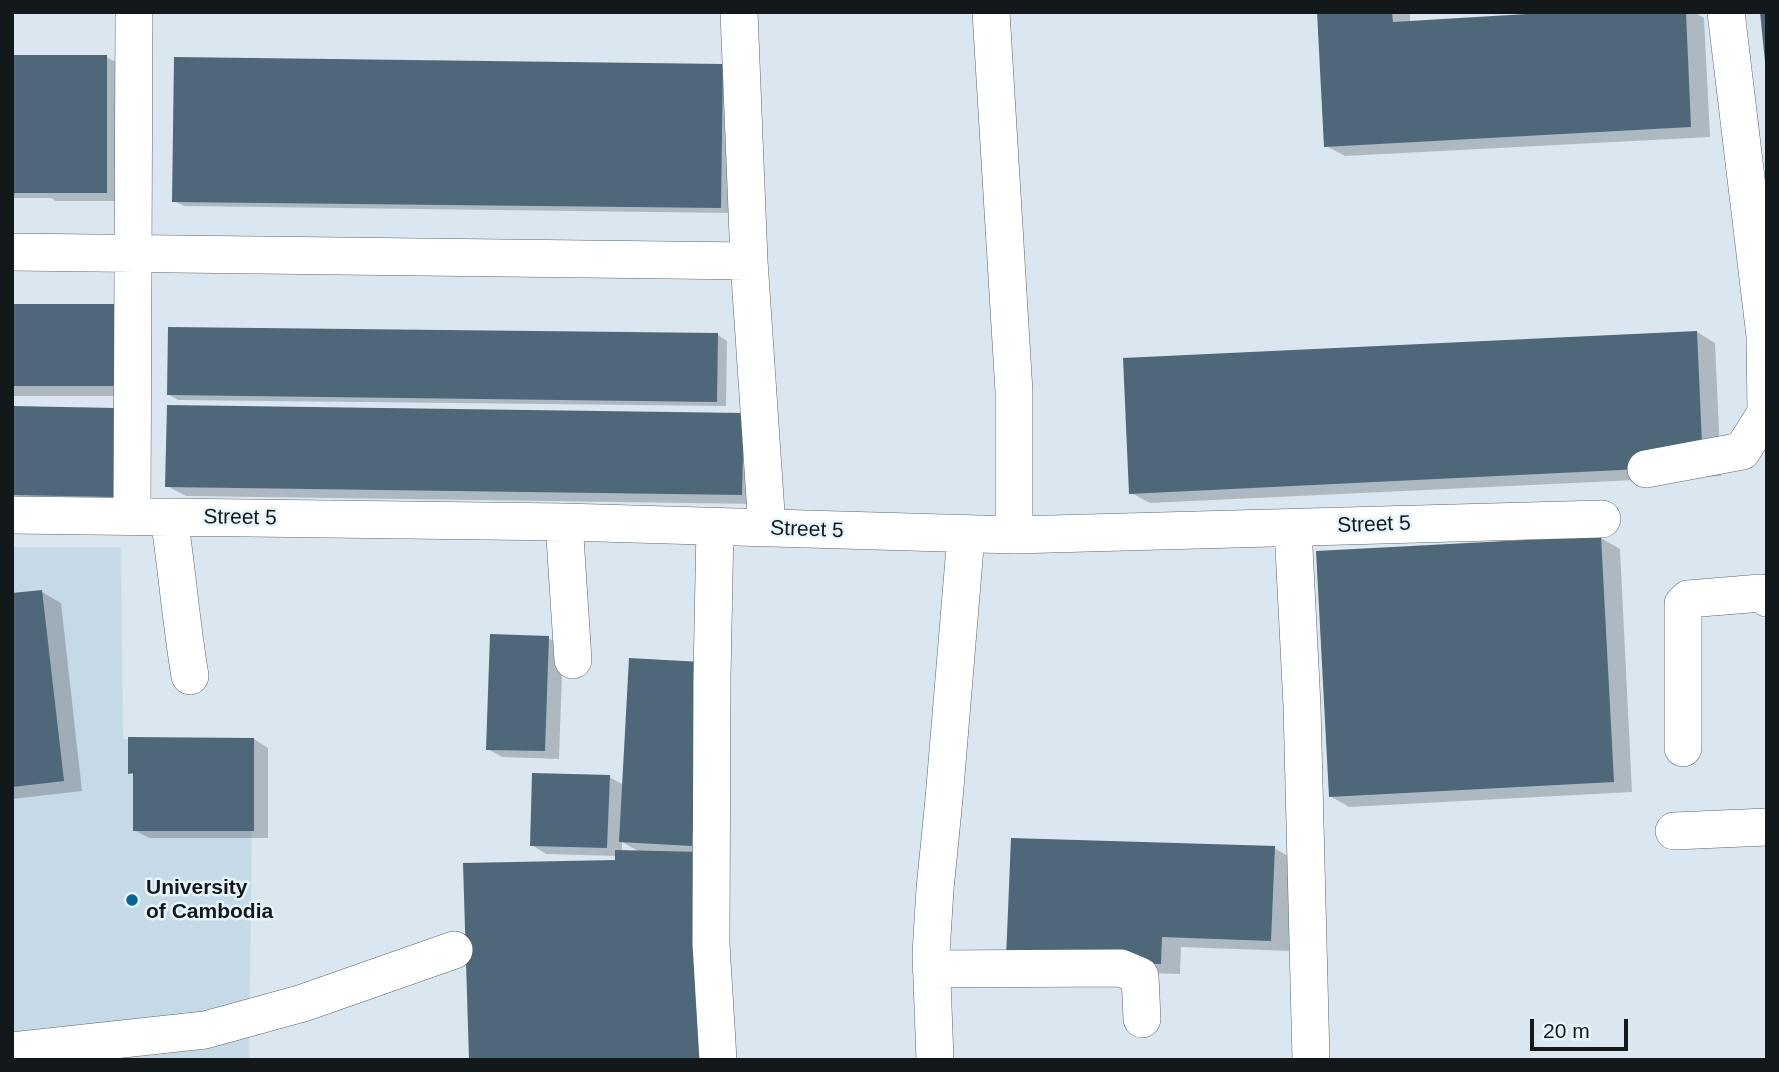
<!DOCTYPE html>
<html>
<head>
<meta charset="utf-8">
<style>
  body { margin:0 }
  #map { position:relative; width:1779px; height:1072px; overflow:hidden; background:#dae7f1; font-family:Arial,sans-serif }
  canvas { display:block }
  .frame { position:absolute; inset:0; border:14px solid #13181b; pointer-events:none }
  .scale { position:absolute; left:1530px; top:1019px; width:98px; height:32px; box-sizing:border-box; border:4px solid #13181b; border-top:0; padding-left:9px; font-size:21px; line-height:24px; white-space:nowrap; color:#13181b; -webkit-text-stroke:5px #e7f5fe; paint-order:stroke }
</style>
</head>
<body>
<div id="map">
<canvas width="1779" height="1072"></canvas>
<div class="frame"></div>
<div class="scale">20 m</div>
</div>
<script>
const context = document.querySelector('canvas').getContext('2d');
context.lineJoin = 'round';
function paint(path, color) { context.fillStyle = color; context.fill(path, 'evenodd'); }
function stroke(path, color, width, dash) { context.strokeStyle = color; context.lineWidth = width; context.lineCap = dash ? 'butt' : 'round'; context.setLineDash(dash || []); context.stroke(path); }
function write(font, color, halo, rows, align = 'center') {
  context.font = font + ' Arial,sans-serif'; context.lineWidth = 5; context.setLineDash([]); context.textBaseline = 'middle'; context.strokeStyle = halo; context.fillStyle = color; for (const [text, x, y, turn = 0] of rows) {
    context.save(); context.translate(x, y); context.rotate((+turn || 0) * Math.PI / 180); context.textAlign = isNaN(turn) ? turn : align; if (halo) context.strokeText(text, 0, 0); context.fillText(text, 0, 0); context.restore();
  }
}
paint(new Path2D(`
  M12 547H121L123 739H253L249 1060H12Z`), '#c6d9e7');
paint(new Path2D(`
  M1319 12H1410V22L1592 12H1694L1704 18 1710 137 1345 156 1326 146Z
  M12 57H106L116 62 121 201H56L51 198H12Z
  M722 65 737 74 730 213 184 206 174 201Z
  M12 305 133 396H12Z
  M1697 332 1715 343 1721 476 1150 503 1131 493Z
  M718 335 727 341 726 406 178 400 168 394Z
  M12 408 115 410 132 507 12 504Z
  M743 415 761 504 186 496 167 486Z
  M1601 538 1620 549 1632 792 1349 807 1330 796Z
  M42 592 61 603 82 791 12 799V595Z
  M548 638 563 646 559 759 502 757 488 749Z
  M630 660 706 855 617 861V856L546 854 532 845 609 777 624 785ZM622 842 640 852H622Z
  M254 739 268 748V838H149L134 830V775L130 773Z
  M1274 848 1293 859 1290 951 1181 947 1180 974 1027 969Z`), '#0003');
paint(new Path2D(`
  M1317 12H1392L1393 22 1560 12H1686L1691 127 1324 147Z
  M1760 12H1767V62H1765Z
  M12 55H107V193H12Z
  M174 57 723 64 721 208 172 202Z
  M12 304H115V386H12Z
  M168 327 718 333 717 402 167 395Z
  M1697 331 1703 466 1129 494 1123 358Z
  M167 405 744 413 742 495 165 487Z
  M12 406 116 408 113 497 12 495Z
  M1601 536 1614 782 1329 797 1316 551Z
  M42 590 64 781 12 787V593Z
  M490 634 549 636 545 751 486 750Z
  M629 658 702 662 692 846 619 842Z
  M128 737 254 738V831H133V773L128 774Z
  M532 773 610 775 607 848 530 846Z
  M1011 838 1275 846 1271 941 1162 937 1161 964 1006 959Z
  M615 850 703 852 701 1060H469L463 863 615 860Z`), '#4e6879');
const minor = new Path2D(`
  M739 12 749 261 767 528
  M991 12 1014 392V535
  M12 252 749 261
  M1646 469 1742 451 1766 413 1765 336 1726 12
  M12 515 564 522 1014 535 1602 519
  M132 517 134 12
  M169 517C177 570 181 623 190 676
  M564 522 573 660
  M715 527 712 677 711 944 718 1060
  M1293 528 1302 706 1311 1060
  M1683 748V604L1688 599 1761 593 1767 598
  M1674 831 1767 827
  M931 969 1121 968 1140 976 1142 1019
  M12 1051 205 1030 303 1003 454 950
  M935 1060 931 953 935 889 944 799 966 535`);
stroke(minor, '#5b676f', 38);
stroke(minor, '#fff', 37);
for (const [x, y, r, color] of [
  [132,900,7,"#006795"]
]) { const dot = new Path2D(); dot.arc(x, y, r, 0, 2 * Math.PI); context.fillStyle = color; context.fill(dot); stroke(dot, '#e7f5fe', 2.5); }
write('21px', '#13181b', '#e7f5fe', [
  ["Street 5",240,518,1],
  ["Street 5",1374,525,-2],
  ["Street 5",807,530,2]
]);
write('bold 21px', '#13181b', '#e7f5fe', [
  ["University",146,888],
  ["of Cambodia",146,912]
], 'left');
</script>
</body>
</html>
